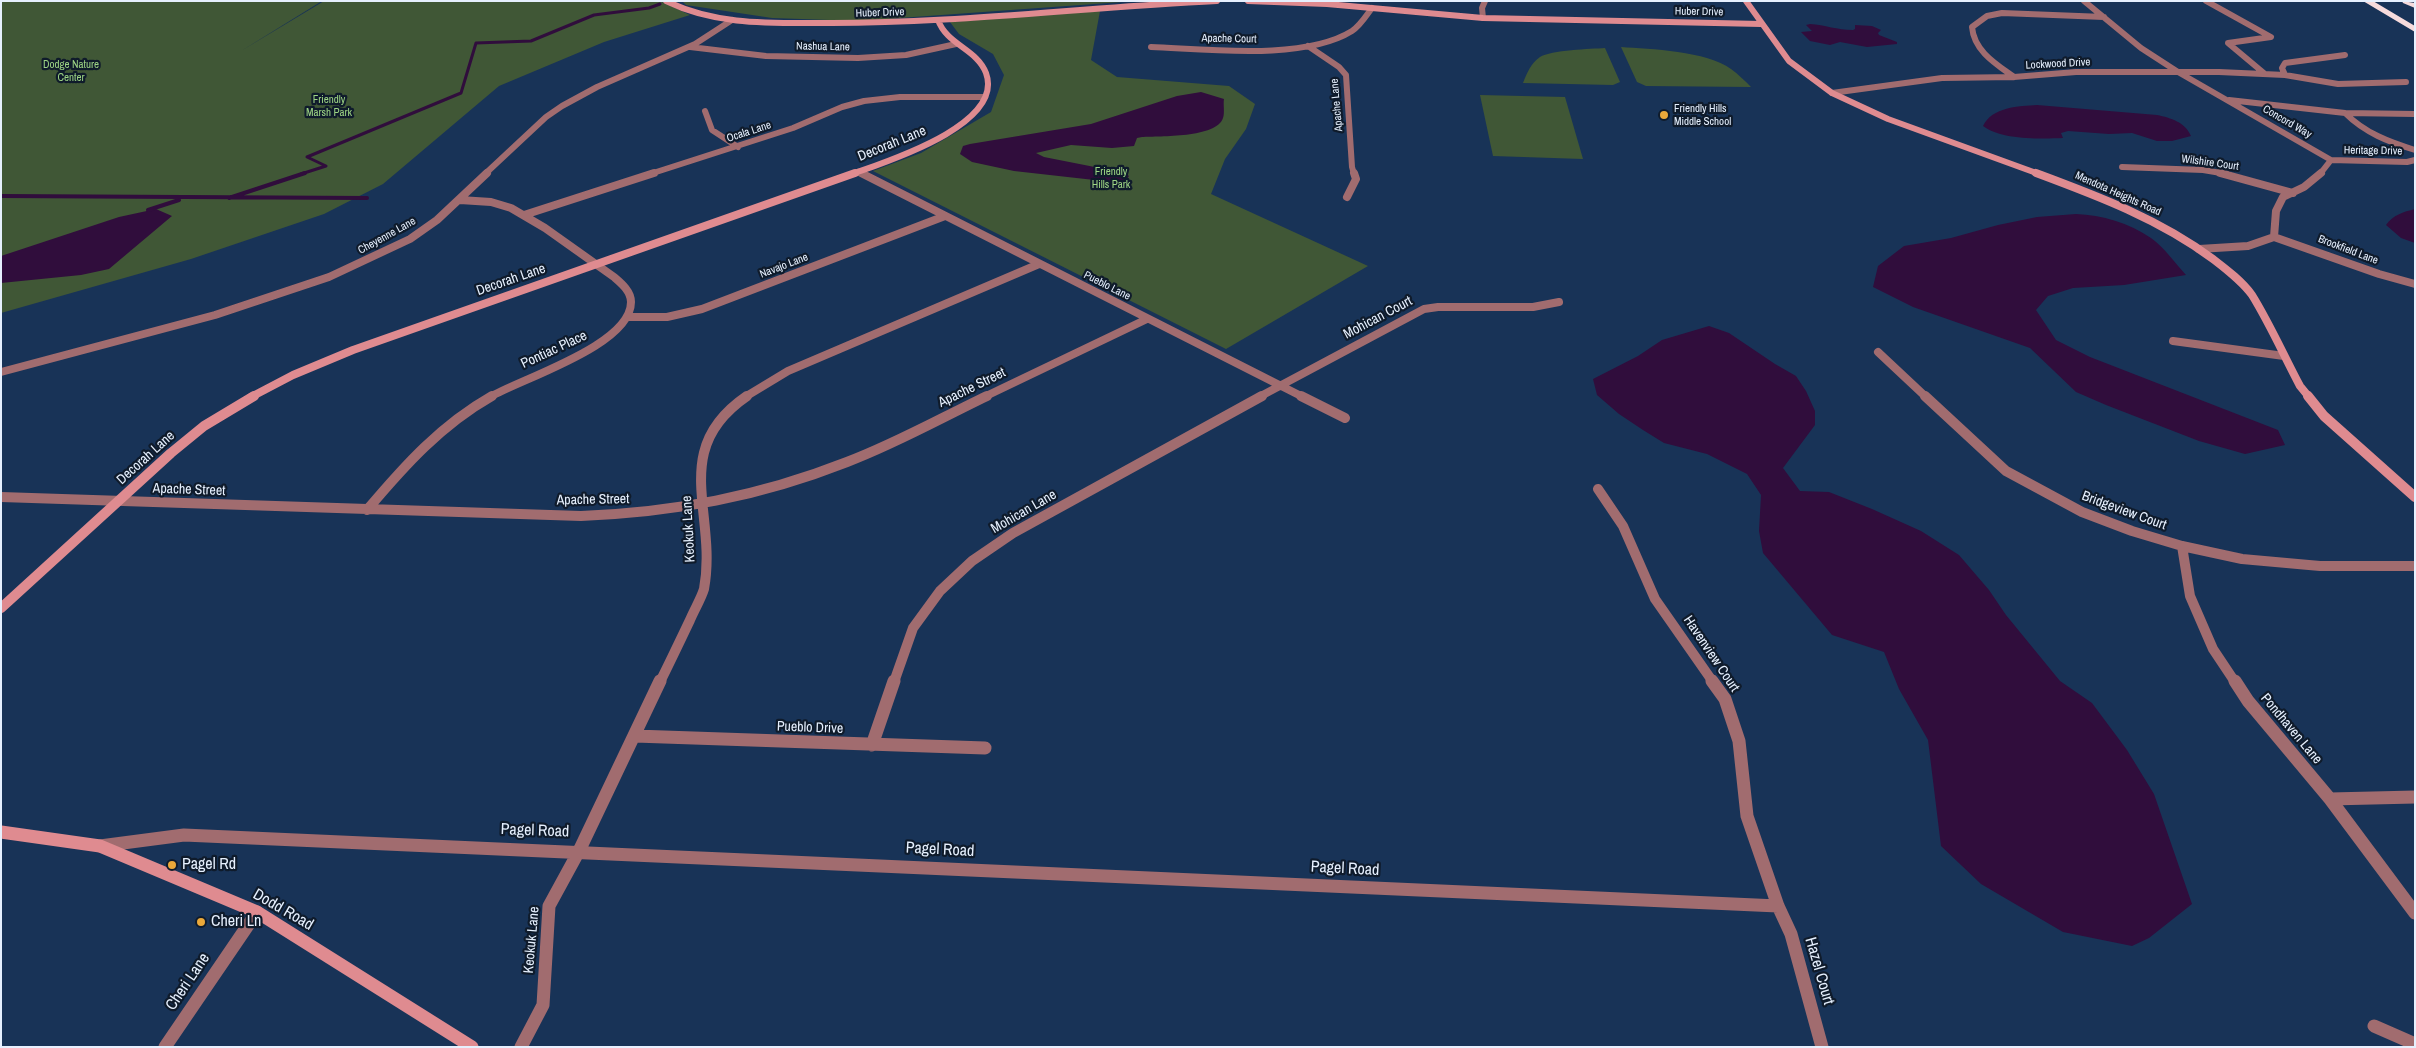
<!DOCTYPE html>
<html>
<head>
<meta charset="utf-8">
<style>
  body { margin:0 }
  #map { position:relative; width:2416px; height:1048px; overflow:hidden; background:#183357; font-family:"Archivo Narrow",sans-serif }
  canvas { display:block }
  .frame { position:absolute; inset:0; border:2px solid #e6f0fe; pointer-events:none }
</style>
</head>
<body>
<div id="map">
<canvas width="2416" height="1048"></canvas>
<div class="frame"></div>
</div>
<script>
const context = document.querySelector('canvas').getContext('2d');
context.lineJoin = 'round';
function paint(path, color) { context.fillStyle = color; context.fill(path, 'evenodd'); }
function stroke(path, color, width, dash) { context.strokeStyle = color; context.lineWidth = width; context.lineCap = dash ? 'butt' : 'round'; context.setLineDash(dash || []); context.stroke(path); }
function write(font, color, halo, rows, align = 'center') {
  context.font = font + ' "Archivo Narrow",sans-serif'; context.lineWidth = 4.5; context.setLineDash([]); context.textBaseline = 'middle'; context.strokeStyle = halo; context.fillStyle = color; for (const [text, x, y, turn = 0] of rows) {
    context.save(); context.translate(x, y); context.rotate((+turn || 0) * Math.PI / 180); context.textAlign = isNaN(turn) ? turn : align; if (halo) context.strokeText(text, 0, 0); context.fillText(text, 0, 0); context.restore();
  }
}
paint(new Path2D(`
  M1 1H322L241 51 324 1H660L690 15 604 42 499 86 383 184 324 214 191 259 1 313Z
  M682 1H1136L858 21 772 18 686 5Z
  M1100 11 1091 60 1117 77 1229 86 1255 104 1246 129 1225 159 1211 194 1368 266 1226 349 873 171 921 153 991 112 1004 75 993 54 959 34 950 22Z
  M1621 47C1650 49 1707 51 1731 69 1738 74 1745 81 1751 87L1646 86 1637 82Z
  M1605 48 1620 82 1613 85 1523 83C1527 73 1531 63 1540 57 1551 50 1591 49 1605 48Z
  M1480 95 1565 97 1583 159 1493 156Z`), '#405736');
paint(new Path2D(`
  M1810 24C1825 25 1837 30 1853 30L1855 29V25L1872 26 1881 30 1878 33 1879 35 1897 42V44L1867 47 1840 42 1830 45 1810 41 1801 32 1812 31 1806 25Z
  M1201 92 1224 99C1223 104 1225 113 1223 118 1217 138 1159 136 1142 137L1137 138 1134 146 1112 148 1071 145 1036 153 1044 157 1125 173 1129 176 1125 182 1121 183 1014 171 972 162 960 154 963 146 970 144 1091 124 1177 96Z
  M2037 105 2157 115C2171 118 2185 122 2191 136L2172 141H2157L2132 133 2109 134 2068 131 2061 133 2063 138C2041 139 2001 140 1983 126 1992 107 2019 106 2037 105Z
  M156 209 172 216 109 269 81 275 1 283V256L119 217Z
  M2415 209V243L2401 238 2386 225C2393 215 2403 212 2415 209Z
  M2076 214C2102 215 2129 223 2151 238 2164 247 2175 263 2186 275L2124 285 2073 288 2048 296 2036 310 2056 340 2090 357 2278 430 2285 445 2245 454 2199 441 2106 405 2076 392 2030 348 1913 307 1873 287 1878 266 1904 246 1951 238 1998 225 2037 217Z
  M1709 326 1729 333 1775 364 1796 376 1806 391 1815 411V425L1783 468 1800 491 1829 492 1872 509 1921 531 1959 555 1989 590 2006 615 2060 681 2092 703 2127 750 2154 794 2192 904 2149 938 2132 946 2063 932 1981 884 1941 846 1928 740 1899 689 1884 652 1832 635 1763 553 1759 531 1761 495 1747 474 1707 454 1664 443 1643 430 1619 414 1597 395 1593 379 1638 356 1662 340Z`), '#300d3c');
stroke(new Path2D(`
  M301 174 326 166 307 157 461 93 476 43 531 41 594 15 649 8 660 4`), '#300d3c', 3);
stroke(new Path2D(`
  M1 196 367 198
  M229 198 305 173
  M148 210 179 200`), '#300d3c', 4);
stroke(new Path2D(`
  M2084 1 2141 48 2178 72 2331 160 2320 174
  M2206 1 2271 37 2228 43 2265 74
  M1483 18 1482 8 1485 1
  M1308 46 1339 67 1346 75 1352 167 1354 174
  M690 47 766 56 858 58 906 55 956 44
  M1151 47C1206 49 1304 61 1352 31 1360 26 1366 16 1372 8
  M2285 75 2282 68 2285 63 2345 55
  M2014 77C1996 64 1974 51 1972 27L1987 16 2002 13 2104 17
  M1832 93 1942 78 2014 77 2076 72H2219L2285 75 2338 84 2406 82
  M2229 100 2345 113C2365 133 2389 142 2415 150
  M705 111 712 130 738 147
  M2345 113 2415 114
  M2331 160 2407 162 2415 160
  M2122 167 2203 170 2227 174
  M859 172 863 174
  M485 174 546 117 562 106 597 87 695 44 732 20
  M650 174 793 128 842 107 864 101 900 97H984`), '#a16c6f', 6);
stroke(new Path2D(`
  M861 173 1303 397
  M2220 173 2293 193
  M1347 197 1356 179 1354 173
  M460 200 491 202 511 208 545 228 614 277C621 283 631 291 631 302 631 345 523 378 490 397
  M524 215 654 173
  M2274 237 2379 274 2415 284
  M2199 249 2248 246 2274 237 2276 211 2283 197 2304 187 2321 173
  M627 317H667L702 309 945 216
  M2173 341 2284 356
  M1878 352 1926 397
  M1 372 215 315 329 277 410 239 437 220 487 173
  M745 397 788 371 1039 264
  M984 397 1147 319
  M1259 397 1424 309 1438 307H1533L1559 302`), '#a16c6f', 8);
stroke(new Path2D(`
  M1301 396 1345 418
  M1925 396 2006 471 2082 512 2132 531 2182 546 2242 559 2320 566H2415
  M1598 489 1623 526 1655 599 1713 682
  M1 497 581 516C675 512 758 497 847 462 895 444 941 418 987 396
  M367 510C405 465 441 425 492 396
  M2182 546 2190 596 2213 649 2235 682
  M660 682C670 662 680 641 690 620 694 610 701 599 704 589 718 513 668 450 747 396
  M894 682 913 628 940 591 972 561 1013 533 1262 396`), '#a16c6f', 10);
stroke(new Path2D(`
  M1712 681 1725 699 1739 741 1747 816 1778 906 1791 934 1822 1047
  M2235 681 2248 701 2330 799 2415 913
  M635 736 985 748
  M872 745 894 681
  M2330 799 2415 797
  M100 846 184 835 1778 906
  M2374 1026 2415 1044
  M165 1047 257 912
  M521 1047 543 1005 549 906 579 851 660 681`), '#a16c6f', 13);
stroke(new Path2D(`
  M666 1C715 25 768 23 821 23 953 24 1085 7 1217 1
  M1248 1 1327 4 1483 18 1761 24
  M1746 1 1789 61 1832 93 1888 119 2039 174
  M852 174C885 162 1005 125 986 73 977 49 947 45 938 20`), '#df8b90', 6);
stroke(new Path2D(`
  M2036 173C2098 196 2159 219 2213 259 2226 269 2242 281 2252 295 2270 324 2284 356 2300 386L2309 397
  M251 397 293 375 353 350 855 173`), '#df8b90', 8);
stroke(new Path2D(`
  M2308 396 2324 416 2415 497
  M1 608 171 453 204 426 254 396`), '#df8b90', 10);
stroke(new Path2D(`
  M1 832 100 846 257 912 472 1047`), '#df8b90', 13);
paint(new Path2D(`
  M2363 1H2373L2415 26V32Z
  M2402 1 2415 3V8L2403 3Z`), '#f6dbdc');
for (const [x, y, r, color] of [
  [1664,115,5,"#eba93a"],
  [172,865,5,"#eba93a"],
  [201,922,5,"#eba93a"]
]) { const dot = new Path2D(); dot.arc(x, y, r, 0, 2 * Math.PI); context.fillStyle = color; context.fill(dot); stroke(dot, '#0f1b2b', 2); }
write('11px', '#e6f0fe', '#0f1b2b', [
  ["Huber Drive",1699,12,1],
  ["Huber Drive",880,13,-2],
  ["Apache Court",1229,39,1],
  ["Nashua Lane",823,47,1],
  ["Lockwood Drive",2058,64,-3],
  ["Apache Lane",1337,105,-95],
  ["Concord Way",2287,122,30],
  ["Ocala Lane",749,132,-18],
  ["Heritage Drive",2373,151,1],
  ["Wilshire Court",2210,163,8],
  ["Mendota Heights Road",2118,194,24],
  ["Cheyenne Lane",387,236,-29],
  ["Brookfield Lane",2348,250,21],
  ["Navajo Lane",784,266,-21],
  ["Pueblo Lane",1107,286,27]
]);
write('11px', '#9dd484', '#0f1b2b', [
  ["Dodge Nature",71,65],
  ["Center",71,78],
  ["Friendly",329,100],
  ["Marsh Park",329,113],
  ["Friendly",1111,172],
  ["Hills Park",1111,185]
]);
write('11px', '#e6f0fe', '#0f1b2b', [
  ["Friendly Hills",1674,109],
  ["Middle School",1674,122]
], 'left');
write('14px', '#e6f0fe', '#0f1b2b', [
  ["Decorah Lane",892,144,-22],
  ["Decorah Lane",511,280,-19],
  ["Mohican Court",1378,318,-28],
  ["Pontiac Place",554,350,-25],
  ["Apache Street",972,388,-26],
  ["Decorah Lane",146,458,-42],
  ["Apache Street",189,490,2],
  ["Apache Street",593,500,-1],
  ["Bridgeview Court",2124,511,20],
  ["Mohican Lane",1024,512,-30],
  ["Keokuk Lane",689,529,-93],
  ["Havenview Court",1711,654,56],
  ["Pueblo Drive",810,728,2],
  ["Pondhaven Lane",2291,729,50],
  ["Keokuk Lane",532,940,-85]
]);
write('16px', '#e6f0fe', '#0f1b2b', [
  ["Pagel Road",535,831,2],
  ["Pagel Road",940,850,3],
  ["Pagel Road",1345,869,3],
  ["Dodd Road",283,910,30],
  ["Hazel Court",1819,971,74],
  ["Cheri Lane",188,982,-56]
]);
write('16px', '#e6f0fe', '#0f1b2b', [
  ["Pagel Rd",182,865],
  ["Cheri Ln",211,922]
], 'left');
</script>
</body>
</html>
